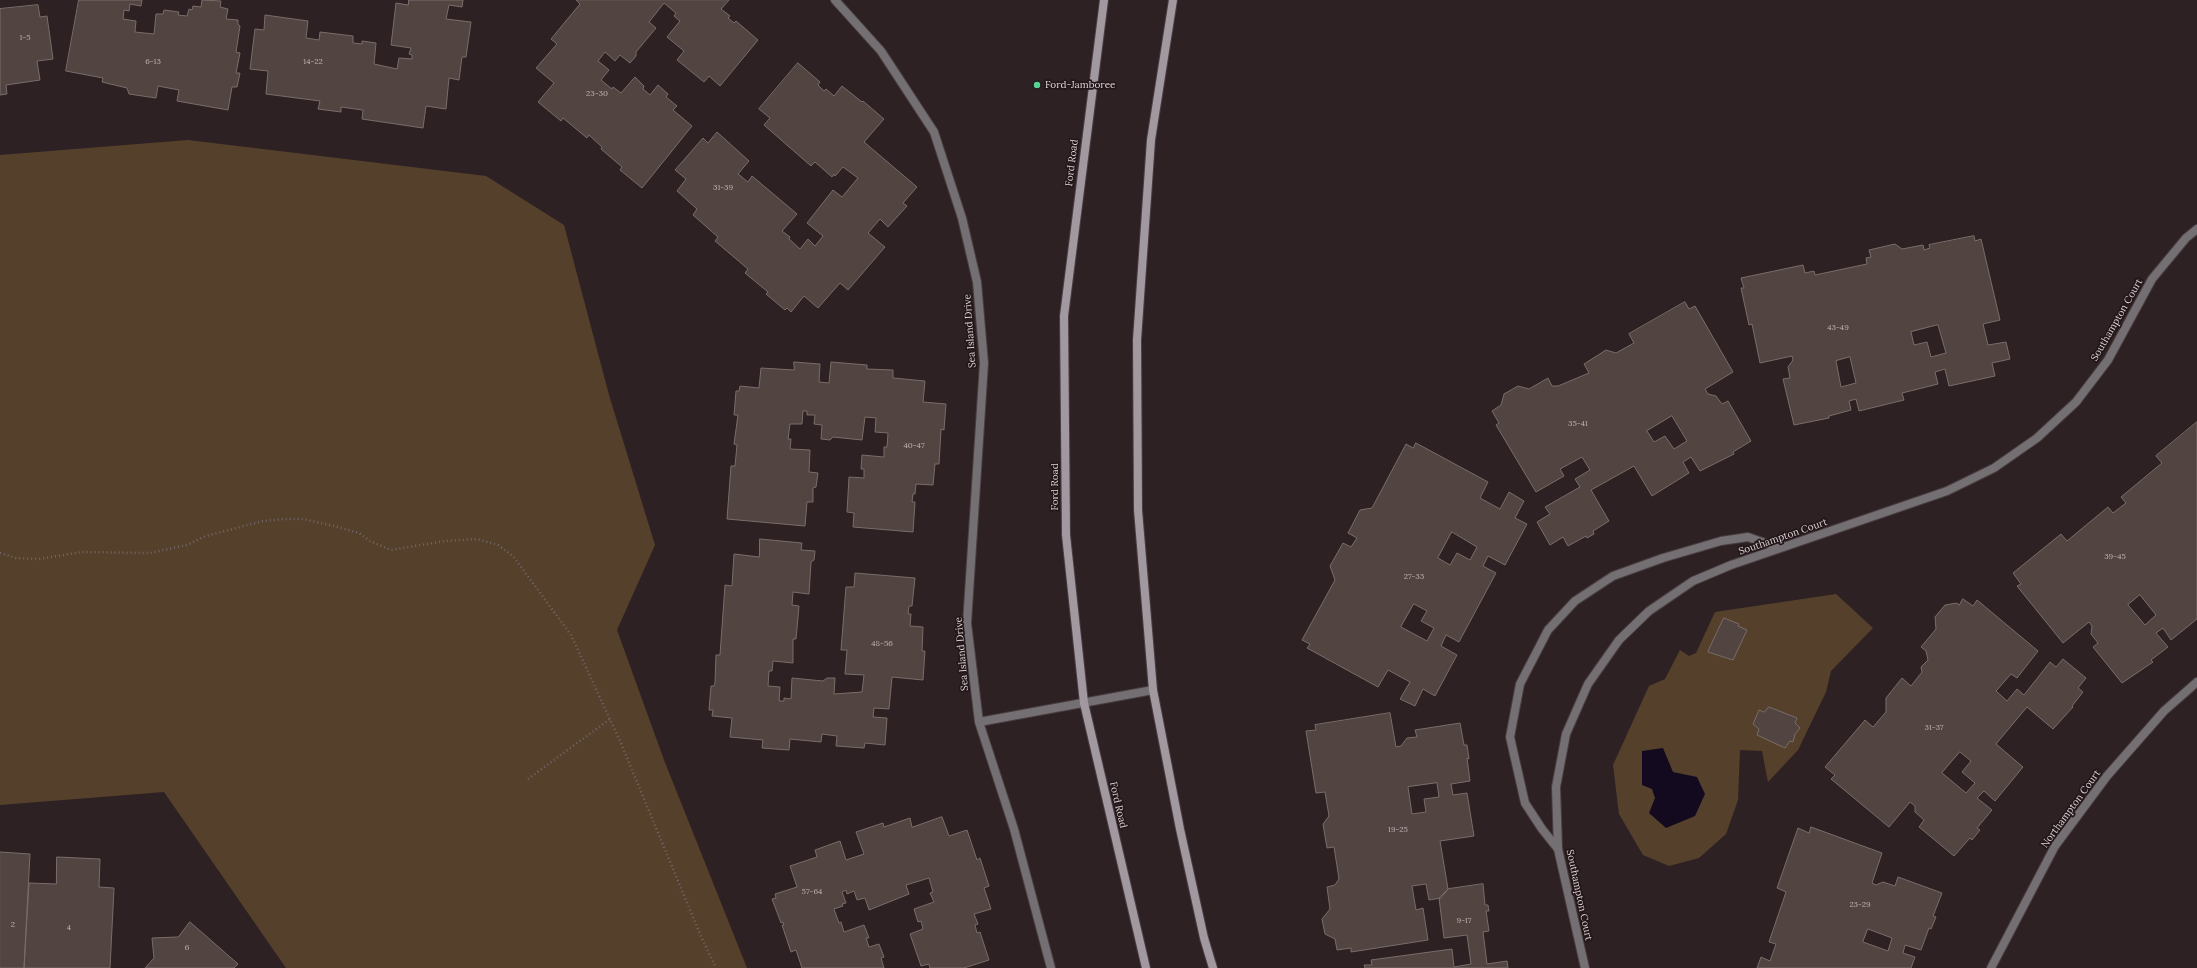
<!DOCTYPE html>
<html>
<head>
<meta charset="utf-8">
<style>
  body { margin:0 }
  canvas { display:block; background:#2d2123 }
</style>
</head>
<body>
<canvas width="2197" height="968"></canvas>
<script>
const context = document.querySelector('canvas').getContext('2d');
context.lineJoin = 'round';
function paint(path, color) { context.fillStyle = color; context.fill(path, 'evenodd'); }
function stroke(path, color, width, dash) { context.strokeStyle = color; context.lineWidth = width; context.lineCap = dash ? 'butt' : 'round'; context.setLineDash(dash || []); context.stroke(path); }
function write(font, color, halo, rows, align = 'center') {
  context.font = font + ' Lora,serif'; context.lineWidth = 3.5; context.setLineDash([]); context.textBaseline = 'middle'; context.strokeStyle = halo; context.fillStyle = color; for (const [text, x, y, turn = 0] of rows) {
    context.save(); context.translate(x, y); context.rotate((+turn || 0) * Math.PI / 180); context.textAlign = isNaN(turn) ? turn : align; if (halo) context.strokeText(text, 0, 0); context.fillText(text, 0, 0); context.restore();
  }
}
paint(new Path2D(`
  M188 140 486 176 564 225 609 395 655 545 617 630 664 760 747 968H286L164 792 0 805V155Z
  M1836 594 1873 628 1831 671 1826 692 1798 750 1768 782 1762 751 1740 750 1738 800 1726 834 1699 858 1669 866 1643 855 1619 814 1613 765 1649 686 1665 679 1680 650 1689 656 1696 653 1715 612Z`), '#55402b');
paint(new Path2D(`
  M1663 748 1673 772 1697 777 1705 794 1695 816 1666 828 1649 813 1655 798 1652 789 1642 785V751Z`), '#130a1f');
const building = new Path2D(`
  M79 0H142L141 6 130 4 129 11 124 10 123 19 136 21 135 32 154 34 156 14H163L164 10 179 12 178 15 187 16 189 9 192 10 193 6 201 7 202 0 221 1 220 7 228 9 226 19 238 20V24L240 26 236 52 240 53 236 73H240L237 87H232L228 110 177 101 179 90 158 86 156 98 129 94 127 88 102 82 103 78 66 71Z
  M409 0H463L462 7 449 5 446 19 471 22 466 57H462L459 80 449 78 446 109 426 106 423 128 362 119 363 110 341 107V112L318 109 320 101 266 94 268 71 250 69 255 29 264 30 265 15 308 21 306 38 319 40 320 32 353 36V43L362 44V41L376 43 374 64 397 69 399 58 412 59V55L409 54 411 48 391 45 396 3 408 5Z
  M729 0 721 9 730 16 728 18 734 23 736 21 758 40 720 86 709 76 704 82 677 60 684 51 667 37 680 21 674 16 676 13 664 3 649 22 656 28 636 52V56L630 63 620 55 615 61 605 52 598 61 609 70 601 80 612 89 613 87 621 93 635 77 644 86 643 89 650 95 658 85 668 94 666 97 677 106 673 110 692 126 642 188 620 170 622 167 601 149 602 147 589 135 587 138 563 118 561 121 538 102 554 83 536 68 557 44 551 39 580 4 576 0Z
  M38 5 40 17 47 16 53 59 37 61 40 80 6 85 7 94 0 95V9Z
  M798 63 820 82 818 85 824 91 826 89 834 96 842 86 862 102 863 101 884 119 864 142 917 187 903 203 907 206 888 227 880 219 868 233 885 247 848 290 840 283 818 308 804 296 791 312 787 308 785 310 766 294 768 292 745 273 748 269 715 241 718 237 693 215 697 209 677 191 686 179 675 170 703 138 708 143 717 132 749 161 738 174 748 182 752 176 797 214 782 231 790 237 789 239 800 249 808 239 815 246 823 236 807 223 833 190 842 197 858 178 843 167 835 176 834 174 832 177 815 162 811 166 764 125 770 118 759 109Z
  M1974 236 1975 241 1981 239 2000 320 1983 324 1988 345 2006 342 2010 359 1992 363 1995 376 1949 386 1945 369 1935 372 1938 384 1902 393 1904 400 1859 411 1856 399 1849 401 1851 410 1829 416V418L1794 425 1783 379 1790 378 1788 367 1793 360 1792 356 1760 363 1752 324 1749 325 1741 288H1744L1741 278 1803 265 1805 273 1814 271 1815 275 1867 264 1866 258 1871 257 1869 250 1895 244 1902 249 1923 245 1924 250 1930 248 1929 245ZM1938 325 1946 353 1931 357 1927 342 1914 345 1911 332ZM1850 357 1856 383 1841 387 1836 361Z
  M1685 302 1689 309 1695 306 1733 372 1705 389 1708 394 1716 396 1722 404 1728 401 1751 441 1733 452 1734 454 1700 471 1691 457 1683 462 1689 473 1652 496 1634 466 1591 490 1609 521 1593 531 1594 534 1587 538 1586 536 1568 546 1563 537 1550 545 1537 522 1550 514 1545 507 1580 487 1575 479 1590 470 1582 457 1560 469 1564 476 1536 492 1496 425 1499 423 1492 411 1501 405 1504 394 1518 386 1529 389 1548 378 1552 386H1558L1589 373 1584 364 1606 350 1616 353 1634 343 1629 334ZM1672 416 1687 441 1674 449 1665 436 1654 442 1647 431Z
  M794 362 820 364 819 382 829 383 831 362 867 365V369L893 370V378L925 381 923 402 946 404 944 430 941 429 939 464H935L933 485 916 484 915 494H913L912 502H915L913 532 853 527 854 513 847 512 849 477 864 478V469H861L862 455 884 457V447H887L888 433 875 432 876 418 865 417 862 440 833 437 830 440 821 439 822 425 814 424 815 415H807V411H803L802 424H790L788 439H791L790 449 810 450 809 472 818 473 816 487 813 488V502H807L805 526 727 519 731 466H735L737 445 734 444 738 415H734L736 391H739L740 386 759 388 761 368 794 370Z
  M2197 422V619L2171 640 2163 628 2156 633 2168 647 2151 660 2153 662 2122 683 2093 647 2098 643 2091 634 2092 626 2089 622 2063 643 2017 586 2021 584 2013 573 2061 534 2067 541 2108 507 2113 513 2126 503 2121 497 2162 463 2156 456ZM2140 595 2156 615 2145 625 2128 605Z
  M1416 443 1488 482 1480 498 1500 509 1509 492 1524 501 1515 518 1527 524 1505 565 1488 556 1483 566 1496 573 1459 642 1446 635 1441 646 1457 655 1435 696 1423 689 1415 706 1400 699 1410 682 1388 670 1378 687 1307 648 1310 644 1302 640 1335 580 1330 566 1343 543 1351 547 1357 538 1348 533 1360 510 1372 508 1406 444 1413 448ZM1452 532 1477 547 1470 560 1457 553 1450 565 1438 558ZM1414 604 1427 611 1421 621 1434 628 1427 641 1401 627Z
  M760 539 802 543 801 550 815 551 814 560 811 562 809 594 793 592 792 605 799 606 796 639H793V663L773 661 772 671H769L768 686 780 687 779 701H784V698L791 699 792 678 823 681 827 678H835L834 694 862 692 864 675 845 674 847 650H841L846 587H854L855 573 915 578 912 606H909L908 614H911L910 626 923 627 922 651H925L923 680 892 677 889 709 874 708 873 717 887 718 885 745 865 743 864 748 836 746 837 736 822 734 821 742 790 739 789 750 762 748 763 740 730 737 732 718 712 716 713 710H709L711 686H714L715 683 716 655H720L725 585 732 586 734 554 759 557Z
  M1963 599 1973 606 1977 600 2038 651 2017 678 2011 674 1996 691 2007 701 2017 689 2024 695 2050 662 2056 667 2063 659 2086 678 2078 688 2083 692 2072 706 2073 707 2053 729 2027 707 1996 744 2023 767 1995 801 1984 791 1977 798 1992 810 1977 828 1980 830 1972 840 1970 838 1954 856 1919 827 1924 820 1915 812V806L1910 802 1889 827 1831 779 1835 775 1825 767 1865 720 1873 727 1886 712V698L1902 678 1911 686 1922 672 1921 667 1928 660 1926 651 1921 647 1936 629 1935 617 1945 605 1957 603 1959 605ZM1960 752 1971 761 1962 772 1975 783 1966 793 1942 773Z
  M1724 618 1739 624 1738 626 1747 630 1733 660 1708 652Z
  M1769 707 1797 718 1795 723 1800 728 1795 734 1793 742 1790 741 1785 748 1757 735 1759 729 1753 724 1759 710 1764 712Z
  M1390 713 1396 747 1401 746 1407 738 1417 737 1415 730 1460 723 1464 745H1467L1469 759 1467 758 1470 781 1451 784 1453 795 1467 793 1474 836 1440 841 1448 889 1441 898 1429 900 1426 884 1412 886 1416 910 1423 908 1428 940 1351 952V948L1337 950 1335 939 1325 934 1322 919 1330 909 1327 887 1335 885 1339 879 1334 847 1327 848 1323 824 1329 816 1325 792 1316 793 1306 731 1316 730 1315 725ZM1437 783 1439 797 1424 799 1426 812 1412 814 1408 787Z
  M942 817 949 836 967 830 977 860 980 858 989 886 984 888 991 909 974 914 978 924 975 925 977 933 980 932 989 960 964 968H930L929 964 921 966 910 934 923 929 921 921 918 922 914 909 934 902 930 893 933 892 929 878 906 885 909 894 869 910 865 898 857 900 854 891 847 894 846 890 842 892 846 903 842 904 843 906 834 909 839 923 841 922 844 932 864 925 869 938H866L869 947 879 944 884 957 881 958 884 968H802L796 950 791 952 782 925H784L783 922 781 923 772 899 776 898 775 894 797 887 790 866 817 857 815 850 840 841 846 860 864 854 856 832 883 823 884 827 910 818 912 827Z
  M1811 827 1882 853 1872 883 1876 885 1883 882 1895 886 1898 877 1942 893 1933 916 1936 917 1931 929 1929 928 1921 950 1905 945 1903 953 1915 957 1911 968H1757L1761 957 1770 961 1776 944 1769 942 1786 892 1777 888 1798 828 1809 833ZM1868 929 1892 938 1888 951 1863 942Z
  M0 852 30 854 24 968H0Z
  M57 857 100 859 99 887 114 888 110 968H24L29 883 56 884Z
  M1483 884 1485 905H1488L1489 911H1486L1489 931 1483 932 1487 964 1507 961 1508 968H1365L1364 965H1372L1371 960 1452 949 1454 967 1471 964 1467 935 1444 938 1439 898 1448 889Z
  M190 922 238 964 234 968H145L154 958 152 938 178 937Z`);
paint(building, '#524541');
stroke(building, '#7a6c68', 1);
const lane = new Path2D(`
  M1558 849 1542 829 1525 803 1510 737 1520 684 1548 630 1575 601 1613 576 1663 558 1721 541 1748 537 1779 548`);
const street = new Path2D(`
  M835 0 881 51 934 132 962 218 977 282 984 363 967 623 979 722 1014 829 1051 968
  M979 722 1153 690
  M1585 968 1558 849 1556 787 1566 734 1588 684 1619 640 1649 611 1693 581 1731 565 1947 491 1994 468 2037 438 2076 402 2108 360 2152 279 2186 238 2197 229
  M1991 968 2055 846 2107 776 2164 711 2197 682`);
const secondary = new Path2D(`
  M1104 0 1064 316 1066 535 1084 703 1146 968
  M1173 0 1151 140 1137 340 1138 510 1153 690 1180 829 1204 938 1213 968`);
stroke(lane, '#493e40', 10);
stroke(street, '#493e40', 10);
stroke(secondary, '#493e40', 10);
stroke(new Path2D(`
  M0 553 16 558 39 559 82 552 150 553 187 545 206 536 263 521 284 519H303L338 527 359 533 370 541 391 550 445 541 477 539 498 545 513 556 571 635 620 741 700 934 716 968
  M528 779 610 719`), '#716769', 2.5, [1, 3]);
stroke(lane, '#746f73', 8);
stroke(street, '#746f73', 8);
stroke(secondary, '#a299a0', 8);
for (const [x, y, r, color] of [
  [1037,85,4,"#54d395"]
]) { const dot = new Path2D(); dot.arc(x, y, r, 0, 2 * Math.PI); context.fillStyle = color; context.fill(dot); stroke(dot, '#23171a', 1.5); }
write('8px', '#bbb1b2', null, [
  ["1-5",25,38],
  ["6-13",153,62],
  ["14-22",313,62],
  ["23-30",597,94],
  ["31-39",723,188],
  ["43-49",1838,328],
  ["35-41",1578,424],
  ["40-47",914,446],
  ["39-45",2115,557],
  ["27-33",1414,577],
  ["48-56",882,644],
  ["31-37",1934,728],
  ["19-25",1398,830],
  ["57-64",812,892],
  ["23-29",1860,905],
  ["9-17",1464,921],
  ["2",13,925],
  ["4",69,928],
  ["6",187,948]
]);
write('10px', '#ded5d7', '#23171a', [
  ["Ford-Jamboree",1045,85]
], 'left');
write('10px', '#ded5d7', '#23171a', [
  ["Ford Road",1072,163,-83],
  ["Southampton Court",2117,320,-60],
  ["Sea Island Drive",970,331,-94],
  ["Ford Road",1055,487,-90],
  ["Southampton Court",1783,537,-19],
  ["Sea Island Drive",962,654,-95],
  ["Ford Road",1118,805,77],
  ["Northampton Court",2071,809,-54],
  ["Southampton Court",1579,895,78]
]);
</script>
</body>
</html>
